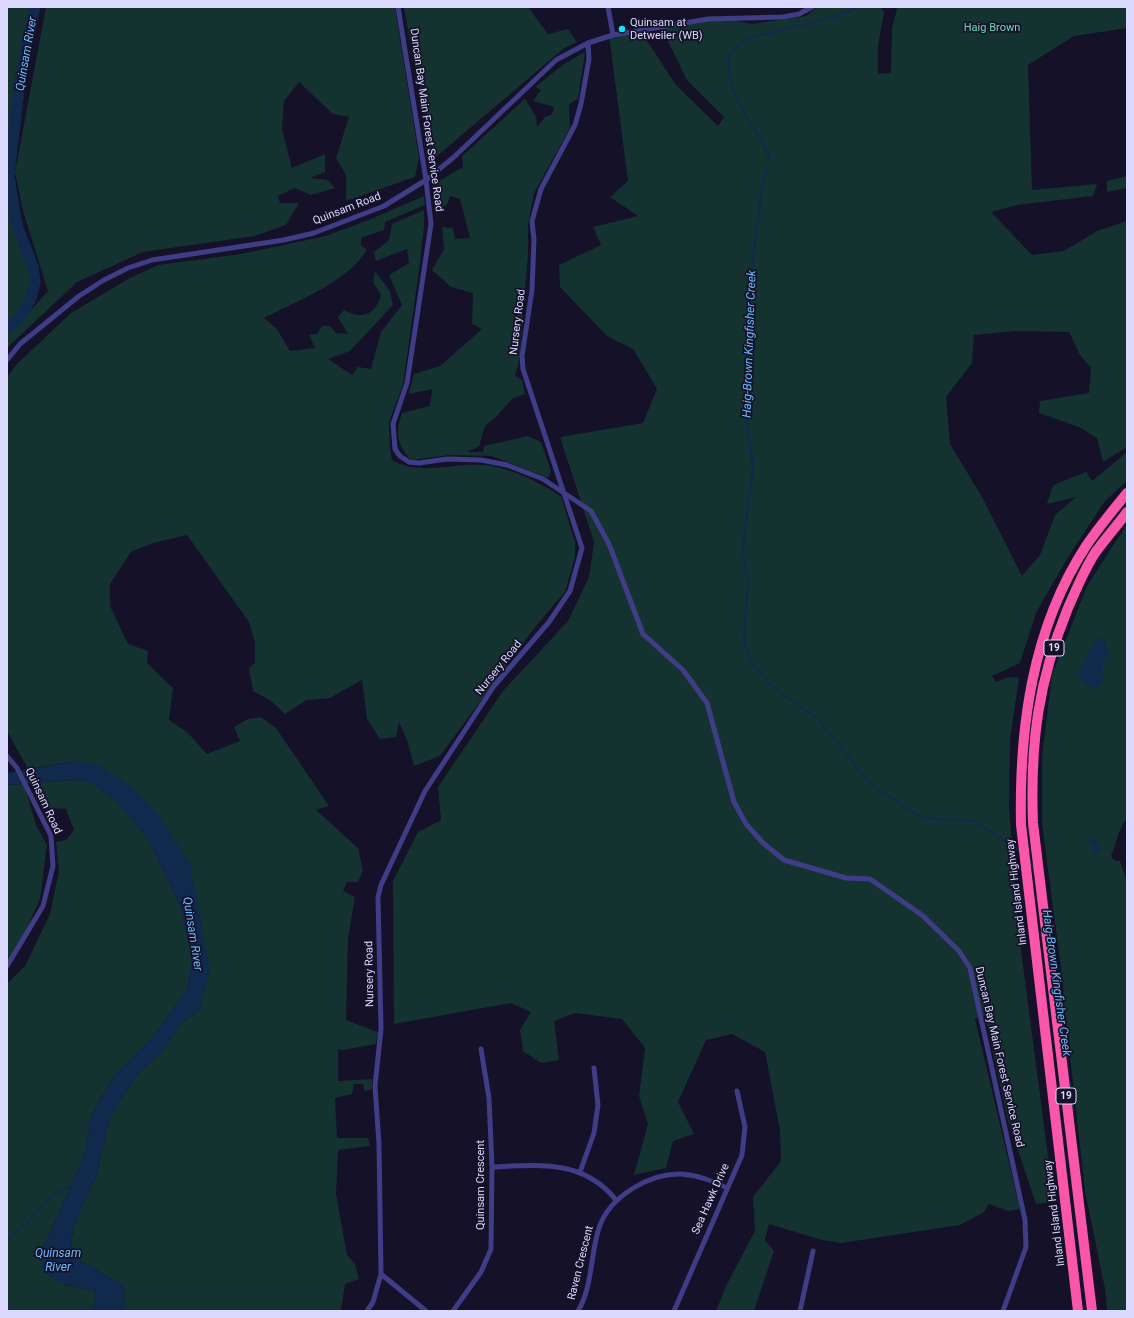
<!DOCTYPE html>
<html>
<head>
<meta charset="utf-8">
<style>
  body { margin:0 }
  #map { position:relative; width:1134px; height:1318px; overflow:hidden; background:#141128; font-family:Roboto,sans-serif }
  canvas { display:block }
  .frame { position:absolute; inset:0; border:8px solid #dcd9fe; pointer-events:none }
</style>
</head>
<body>
<div id="map">
<canvas width="1134" height="1318"></canvas>
<div class="frame"></div>
</div>
<script>
const context = document.querySelector('canvas').getContext('2d');
context.lineJoin = 'round';
function paint(path, color) { context.fillStyle = color; context.fill(path, 'evenodd'); }
function stroke(path, color, width, dash) { context.strokeStyle = color; context.lineWidth = width; context.lineCap = dash ? 'butt' : 'round'; context.setLineDash(dash || []); context.stroke(path); }
function write(font, color, halo, rows, align = 'center') {
  context.font = font + ' Roboto,sans-serif'; context.lineWidth = 3.5; context.setLineDash([]); context.textBaseline = 'middle'; context.strokeStyle = halo; context.fillStyle = color; for (const [text, x, y, turn = 0] of rows) {
    context.save(); context.translate(x, y); context.rotate((+turn || 0) * Math.PI / 180); context.textAlign = isNaN(turn) ? turn : align; if (halo) context.strokeText(text, 0, 0); context.fillText(text, 0, 0); context.restore();
  }
}
paint(new Path2D(`
  M7 7H35L21 73 9 176 17 225 33 266 35 282 31 299 19 318 7 328Z
  M46 7H395L419 158 415 177 346 201V175L336 158 349 117 333 114 299 82 284 101 282 129 292 168 325 154V172L310 178 328 180 335 188 311 195 295 188 278 196 280 203H299L286 225 255 236 143 252 77 282 7 348V332L23 319 48 291 23 211 15 172Z
  M404 7H528L548 34 568 29 577 42 563 49 436 157 429 147 423 99 413 57Z
  M817 7H881L884 12 878 46V74L891 73 892 28 897 9 895 7H1127V28L1074 36 1028 65 1032 190 1097 184 1093 196 1017 205 991 212 1032 255 1064 251 1097 231 1127 221V447L1103 462 1097 438 1079 427 1039 413 1040 401 1089 393 1091 368 1080 355 1069 332 1016 331 974 335 972 363 946 397 950 444 982 497 1022 576 1040 555 1055 515 1076 497 1047 504 1053 485 1086 472 1092 481 1127 452V481L1105 501 1068 557 1036 613 1020 663 992 676 996 682 1009 677 1019 678 1010 739 1009 807 1018 927 1054 1202 1036 1204 1008 1121 985 1015 975 1019 1020 1209 1008 1211 989 1204 984 1212 960 1225 841 1243 822 1240 769 1224 765 1240 774 1251 754 1311H716L726 1286 755 1231 753 1197 781 1161 780 1130 765 1052 732 1034 706 1040 678 1102 694 1134 673 1141 666 1168 634 1175 648 1124 639 1096 645 1048 622 1019 575 1013 554 1021 559 1060 541 1063 523 1051 520 1030 531 1012 511 1003 394 1024 393 881 418 832 441 820 438 787 503 691 568 621 589 577 594 542 560 437 643 423 657 389 633 349 607 336 560 287 559 265 601 245 593 227 638 216 610 197 628 181 609 35 640 30 676 85 718 126 724 117 687 80 661 27 713 16 752 24 806 16Z
  M585 52 578 99 569 104 570 128 534 193 528 225V255L519 361 515 376 522 380 525 394 512 399 495 418 485 426 479 446 467 452H483L484 446 528 436 541 442 551 471 548 478 492 456 450 455 411 460C397 445 395 433 402 413L430 406 432 389 409 394 414 374 440 366 482 329 472 324 473 293 451 287 432 270 444 249 442 227 453 228 455 239 470 238 460 199 450 196 447 205 435 210 432 185 463 167 462 156 525 99 536 117 537 127 545 117 552 114 554 107 533 101 541 90 535 87 564 64Z
  M1127 176V188L1107 192V181Z
  M424 196 425 205 385 222 384 230 361 238V245L367 250C347 282 297 301 264 318L277 329 290 351 315 348 309 335 317 334 322 326H330L336 333 348 334 338 317 344 310C361 320 376 315 381 295L373 282 375 271 390 291 393 305 350 351 328 359 352 375 358 367 371 369 381 332 402 305 389 275 409 263 407 249 376 261 374 252 389 240 392 224 424 210V227L419 270 403 385 389 422 390 449 392 460C419 476 452 463 482 465 508 466 540 483 561 496L575 542V557L565 592 535 627 440 756 414 766 407 740 399 722 396 737 380 739 367 719 362 680 330 698 307 700 285 714 271 701 253 691 249 668 255 663V643L249 622 187 535 153 543 131 552 110 584V606L128 644 148 651 147 663 173 688 169 720 187 732 207 754 240 741 234 727 248 719 261 717 276 728 329 806 316 810 358 848 363 870 358 882H347L343 891 355 897 348 939 346 1020 378 1032 376 1044 343 1050 338 1049V1081L372 1079V1089L365 1091 363 1084H354L352 1094 335 1098 337 1138H368L370 1146 338 1150 336 1194 347 1255 355 1264 359 1279 345 1284 341 1311H121L125 1302 123 1285 73 1256 71 1241 75 1222 97 1174 109 1119 136 1076 161 1053 181 1023 200 1009 190 863 77 761 28 769 7 731V377L17 364 71 313 130 278 158 265 241 254 326 236 371 219Z
  M1127 524V818C1118 829 1117 842 1111 856L1115 861H1120L1127 882V1311H1107L1105 1289 1085 1191 1064 1002 1063 983 1042 824V756L1052 675 1087 586Z
  M77 780 91 783 117 801 149 841 180 904 192 959 187 990 152 1038 116 1074 97 1104 90 1121 85 1154 43 1248 66 1285 96 1291 92 1311H7V984L25 966 50 914 59 871 56 842 66 840 74 830 66 809 49 808 35 783Z
  M24 784 36 825 47 845 40 899 18 949 7 962V785Z`), '#143230');
paint(new Path2D(`
  M1099 638 1104 639 1109 652C1107 656 1104 660 1103 664 1100 673 1109 686 1093 688 1088 685 1080 681 1079 675 1078 669 1094 643 1099 638Z
  M77 761 97 764 134 789 156 812 190 863 210 972 200 1009 181 1023 161 1053 136 1076 109 1119 97 1174 75 1222 71 1241 73 1256 123 1285 125 1302 121 1311H92L96 1291C82 1288 55 1284 45 1273 40 1266 42 1256 43 1248L85 1154 90 1121 97 1104 116 1074 152 1038 187 990 192 959 180 904 149 841 117 802 92 784 77 780 7 785V773Z
  M1091 838 1096 840 1101 847 1099 853H1094L1093 846 1088 842Z`), '#10294c');
stroke(new Path2D(`
  M770 161C762 132 735 108 730 79 729 71 729 62 729 54L746 39 836 16 860 7
  M768 165 763 180 749 288 745 408 753 467 742 554 748 579 744 643 755 668 772 686 819 720 871 785 923 818 974 821 1019 850
  M1029 858 1034 872
  M1067 1065 1073 1110
  M7 1239 26 1224 53 1195 71 1186`), '#10294c', 2);
stroke(new Path2D(`
  M7 328 19 318 31 299 35 282 33 266 17 225 9 176 21 73 35 7`), '#10294c', 11);
stroke(new Path2D(`
  M398 7 426 180 431 224 407 383 393 424 395 449 400 456 409 462 419 463 447 459 481 460 507 465 543 479 591 511 609 544 643 634 683 670 707 703 734 802 746 824 763 843 784 860 846 878 870 879 922 915 959 951 970 968 1025 1220 1026 1247 1003 1311
  M608 7 613 35
  M7 360 20 344 79 296 104 280 128 268 152 260 284 240 314 233 384 206 426 180 454 157 556 60 588 43 613 35 708 19 783 17 799 14 812 7
  M7 756 17 768 51 836 53 866 43 906 7 966
  M492 1167C538 1165 583 1159 616 1200
  M580 1172 594 1133 598 1105 594 1068
  M381 1274 426 1311
  M367 1311 373 1302 381 1274 379 1144 375 1086 381 1029 378 897 381 885 425 791 494 686 549 622 570 591 582 548 523 369 522 356 532 290 534 240 532 221 541 189 575 125 581 104 589 59 588 43
  M453 1311 481 1272 491 1249 492 1167 489 1098 481 1049
  M578 1311C593 1286 590 1255 599 1228 609 1197 649 1173 681 1174 698 1175 712 1181 727 1188
  M674 1311 742 1155 745 1127 737 1091
  M800 1311 813 1251`), '#3e3d85', 5);
stroke(new Path2D(`
  M1078 1311 1021 825C1019 728 1032 629 1086 546 1098 528 1113 510 1127 493
  M1092 1311 1033 823C1030 744 1038 681 1068 608 1076 590 1084 570 1095 553 1105 539 1117 526 1127 512`), '#fa57ab', 10);
for (const [x, y, r, color] of [
  [622,29,4,"#0ae8f8"]
]) { const dot = new Path2D(); dot.arc(x, y, r, 0, 2 * Math.PI); context.fillStyle = color; context.fill(dot); stroke(dot, '#141128', 1.5); }
for (const [x, y, w] of [
  [1054,648,20],
  [1066,1096,20]
]) { const box = new Path2D(); box.roundRect(x - w / 2, y - 8, w, 16, 3); context.fillStyle = '#141128'; context.fill(box); stroke(box, '#dcd9fe', 1); }
write('bold 10px', '#dcd9fe', null, [
  ["19",1054,648],
  ["19",1066,1096]
]);
write('11px', '#dcd9fe', '#141128', [
  ["Quinsam at",630,23],
  ["Detweiler (WB)",630,36]
], 'left');
write('11px', '#65ddbb', '#141128', [
  ["Haig Brown",992,28]
]);
write('11px', '#dcd9fe', '#141128', [
  ["Duncan Bay Main Forest Service Road",426,120,82],
  ["Quinsam Road",347,209,-21],
  ["Nursery Road",518,322,-83],
  ["Nursery Road",499,668,-51],
  ["Quinsam Road",43,801,65],
  ["Inland Island Highway",1017,892,-97],
  ["Nursery Road",370,974,-91],
  ["Duncan Bay Main Forest Service Road",999,1057,77],
  ["Quinsam Crescent",481,1185,-90],
  ["Sea Hawk Drive",711,1199,-66],
  ["Inland Island Highway",1055,1213,-97],
  ["Raven Crescent",581,1263,-76]
]);
write('italic 12px', '#6abcfb', '#141128', [
  ["Quinsam River",27,54,-80],
  ["Haig-Brown Kingfisher Creek",750,344,-88],
  ["Quinsam River",192,934,81],
  ["Haig-Brown Kingfisher Creek",1056,983,82],
  ["Quinsam",58,1254],
  ["River",58,1268]
]);
</script>
</body>
</html>
